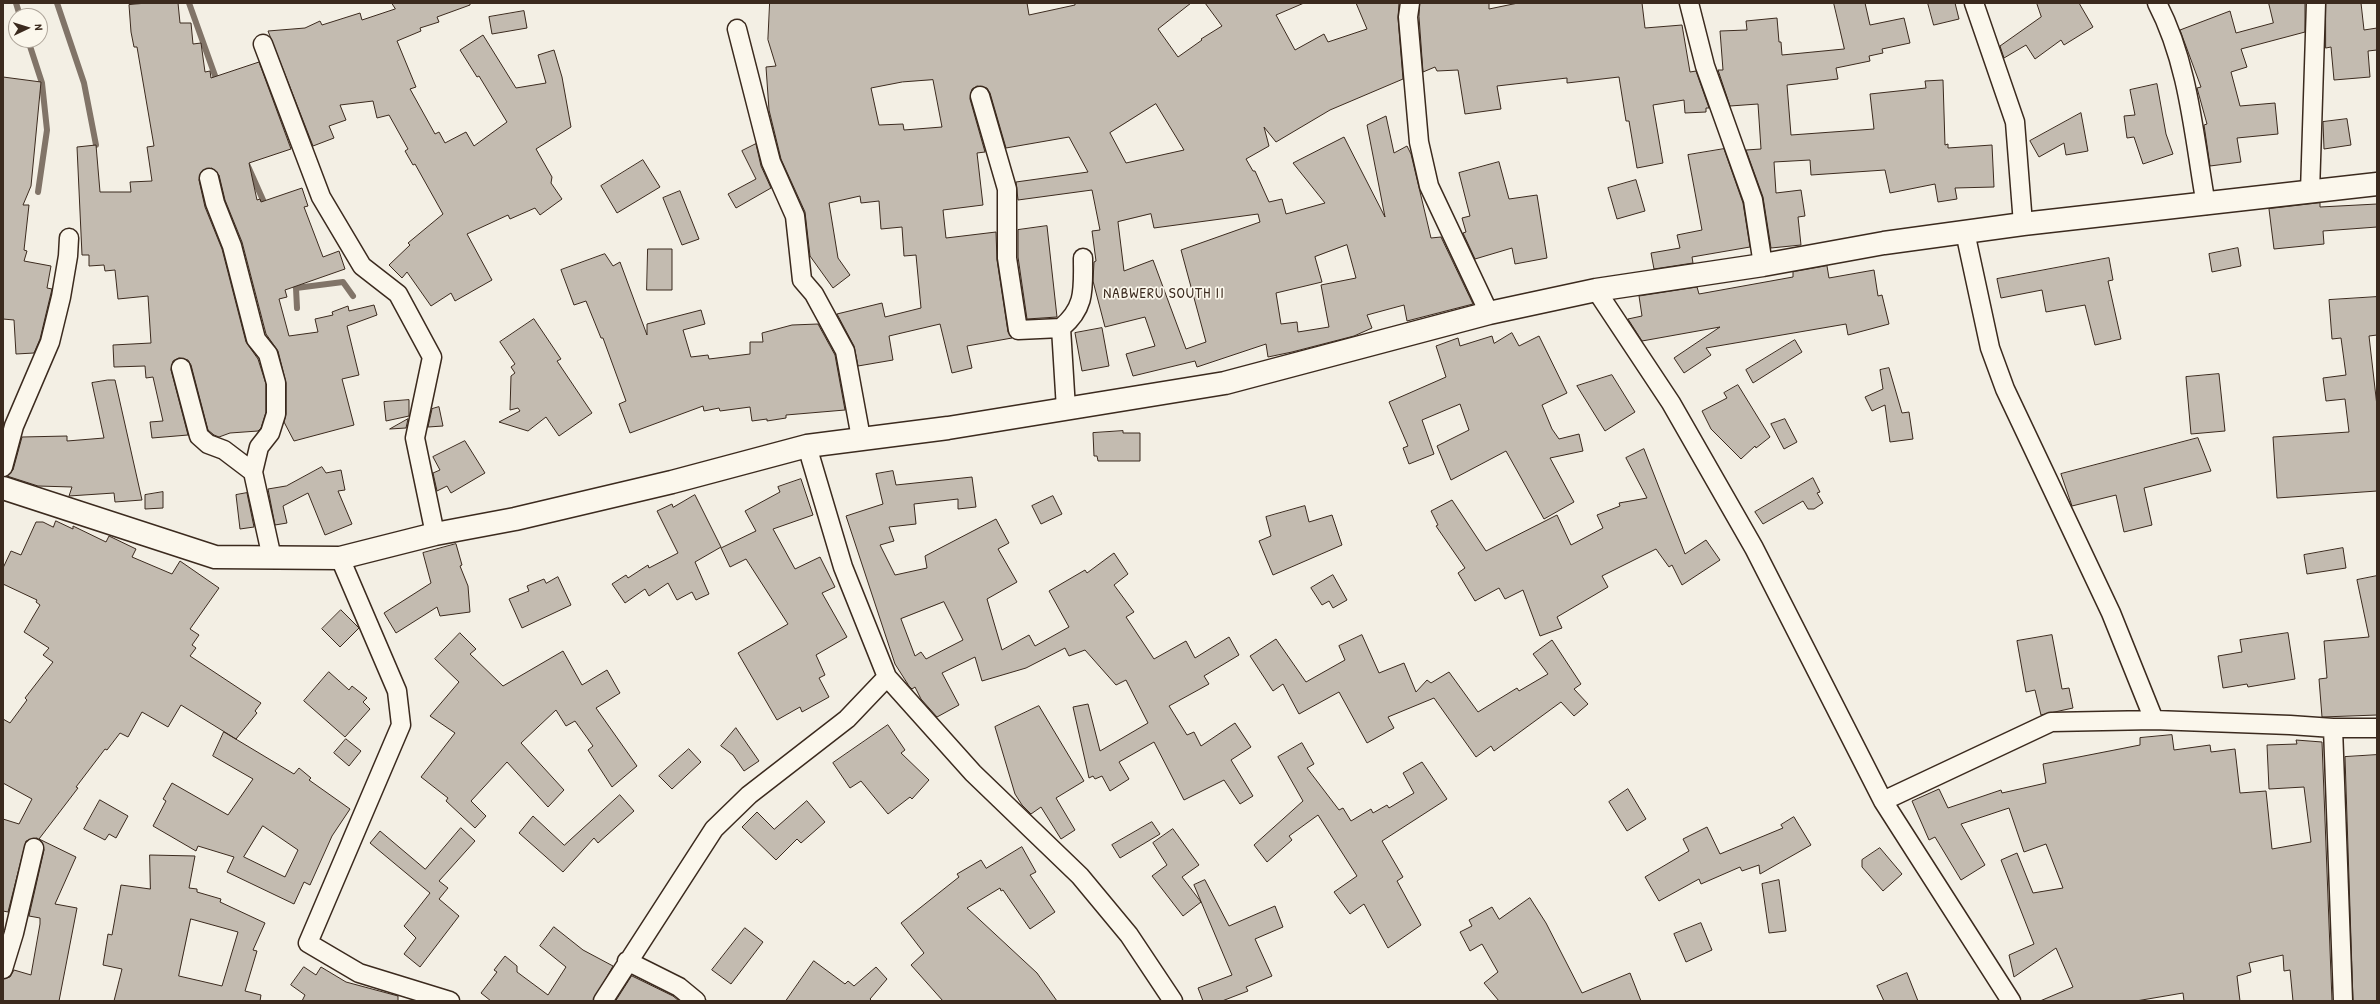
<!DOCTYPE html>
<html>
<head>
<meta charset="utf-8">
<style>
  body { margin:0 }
  #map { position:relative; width:2380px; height:1004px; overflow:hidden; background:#f3efe4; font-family:"Patrick Hand",sans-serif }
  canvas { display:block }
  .frame { position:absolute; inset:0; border:4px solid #3b2a1e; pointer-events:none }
  .north { position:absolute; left:8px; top:8px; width:40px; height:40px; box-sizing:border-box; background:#fbf7ec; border:1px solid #aea59a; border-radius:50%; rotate:86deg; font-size:11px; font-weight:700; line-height:16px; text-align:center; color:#3b2a1e }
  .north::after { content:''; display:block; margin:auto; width:14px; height:18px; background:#3b2a1e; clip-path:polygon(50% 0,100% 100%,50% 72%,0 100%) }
</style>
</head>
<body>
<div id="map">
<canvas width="2380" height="1004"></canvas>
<div class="frame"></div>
<div class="north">N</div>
</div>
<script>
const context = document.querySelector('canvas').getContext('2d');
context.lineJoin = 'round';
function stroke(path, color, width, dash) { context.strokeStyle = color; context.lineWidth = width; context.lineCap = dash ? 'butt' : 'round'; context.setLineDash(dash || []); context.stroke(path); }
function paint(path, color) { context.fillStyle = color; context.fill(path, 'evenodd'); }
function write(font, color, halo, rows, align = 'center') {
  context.font = font + ' "Patrick Hand",sans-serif'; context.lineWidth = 3.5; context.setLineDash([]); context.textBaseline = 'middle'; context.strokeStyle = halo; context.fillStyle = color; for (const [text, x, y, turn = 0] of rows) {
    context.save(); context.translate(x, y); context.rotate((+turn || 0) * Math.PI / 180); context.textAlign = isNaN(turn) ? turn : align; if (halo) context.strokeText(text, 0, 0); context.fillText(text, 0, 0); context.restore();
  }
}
stroke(new Path2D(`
  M16 3 20 16
  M57 3 84 83 96 145
  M189 3 218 84
  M28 40 42 83 47 130 38 192
  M247 164 267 209
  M292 279 296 288 297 308
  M296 288 343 282 353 296`), '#817468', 6);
const building = new Path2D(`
  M147 3H178L180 23H191L193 44 201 43 205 72 210 71 211 78 259 62 291 149 249 163 257 200 260 199 261 202 302 188 308 206 304 207 323 257 339 251 345 269 285 290 287 297 279 299 289 336 318 332 315 319 333 315 332 312 348 306 349 311 374 305 377 315 347 326 359 375 342 379 354 425 294 441 284 422 286 414V383L278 351 266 334 242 242 225 200 219 175 212 168 202 171 199 180 205 207 222 249 246 342 258 359 266 384V412L261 428 258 431 230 433 219 437 214 435 208 430 191 365 188 360 179 358 173 361 171 370 188 435 152 438 150 422 163 421 153 377 146 378 145 366 114 367 113 345 151 343 148 296 118 299 115 270 105 271 104 265 89 266V255H82L77 147 96 145 100 192H131L130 182 152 181 147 147 154 146 137 47H134L131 32 129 5Z
  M392 3H470V5L437 17 439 22 420 28 421 31 397 41 416 87 410 89 435 134 439 132 445 143 466 132 474 146 507 122 479 76 477 77 460 50 483 35 516 88 546 83 538 55 554 50 562 77 571 127 536 149 552 177 551 183 562 199 540 215 535 208 510 219 508 215 467 234 492 280 455 301 451 293 431 306 407 272 402 278 389 265 410 245 408 243 443 214 415 164 413 165 405 151 408 149 389 115 377 118 373 101 340 105 346 120 329 126 334 138 313 146 268 31 305 28 320 21 322 25 360 13 362 20 395 9Z
  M770 3H1027L1029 15 1075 5V3H1191L1158 29 1178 57 1202 40 1201 39 1222 26 1205 3H1304L1276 15 1295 50 1324 34 1328 42 1367 29 1356 3H1399L1398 18 1403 79 1330 110 1276 142 1264 127 1269 146 1246 159 1253 171H1255L1269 202 1282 199 1286 214 1325 203 1293 163 1344 137 1385 217 1367 125 1386 116 1394 153 1407 146 1411 154 1431 238 1441 237 1473 304 1407 321 1404 305 1367 315 1372 328 1354 336 1292 352 1268 357 1266 344 1197 367 1195 361 1133 376 1126 354 1155 346 1145 317 1105 327 1093 281 1094 262 1096 261 1092 231 1100 230 1092 190 1018 200 1016 182 1088 172 1069 137 1006 148 990 93 987 88 977 86 972 89 970 99 985 152 977 153 983 205 943 210 946 238 996 232 997 260 1008 332 1012 338 967 346 972 368 952 373 940 324 889 336 893 360 858 366 854 346 837 314 882 303 885 317 921 308 916 255 904 256 902 227 881 229 879 201 861 203 860 196 829 203 838 258 850 275 833 288 810 256 805 212 781 159 769 110 766 67 776 66 768 40ZM933 80 942 127 904 130 903 124 879 125 871 88 902 82ZM1156 104 1184 150 1126 163 1110 133ZM1151 214 1154 228 1258 214 1260 222 1181 250 1206 342 1186 349 1153 260 1124 271 1118 222ZM1347 245 1356 278 1321 285 1329 327 1298 332 1297 322 1281 324 1276 293 1322 282 1315 257Z
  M1420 3H1489V9L1518 3H1642L1645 28 1682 25 1690 72 1696 71 1709 108H1706V112L1685 113 1684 100 1653 105 1663 163 1637 168 1629 121H1626L1619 77 1567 83V78L1497 86 1501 109 1465 114 1458 70 1437 71 1435 67 1423 72 1419 17Z
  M1834 3H1865L1870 25 1904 18 1910 43 1882 49 1883 53 1869 56 1870 61 1836 68 1838 79 1787 85 1791 135 1874 129 1870 94 1926 88 1925 81 1943 80 1945 145 1948 144V148L1992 145 1994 187 1955 188 1957 199 1938 202 1935 184 1890 193 1885 170 1811 175 1810 160 1774 162 1776 193 1801 190 1805 216 1798 217 1801 245 1771 248 1763 197 1746 150 1761 149 1758 104 1730 106 1718 70H1723L1720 31 1747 30 1746 21 1777 18 1779 42H1781L1782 55 1844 49Z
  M1928 3H1955L1959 19 1934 25Z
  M2037 3H2079L2093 27 2064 45 2061 40 2035 59 2026 45 2004 58 2000 46 2041 17Z
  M2269 3H2305V32L2241 49 2247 67 2231 72 2240 106 2275 103 2278 134 2237 138 2241 162 2210 166 2204 125 2207 124 2197 88 2201 87 2180 30 2230 11 2236 33 2273 23Z
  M2326 3H2361L2364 30 2377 28V50L2368 51 2370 77 2334 80 2331 47 2326 48Z
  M524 11 527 28 492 34 489 17Z
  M3 77 41 82 31 186 23 205H29L24 250 27 251 24 261 51 266 47 288 52 289 40 339 34 353 16 354 14 320 3 319Z
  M2157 84 2166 134 2173 154 2143 164 2134 137 2127 138 2124 116 2135 115 2130 90Z
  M2081 113 2088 151 2066 155 2064 143 2039 157 2030 141Z
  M2347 119 2351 145 2324 149 2323 122Z
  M756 144 761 166 771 188 736 208 728 194 756 179 742 151Z
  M1724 149 1743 203 1750 247 1692 257 1693 263 1654 269 1651 253 1680 248 1677 235 1702 230 1688 155Z
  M643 160 660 187 617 213 601 186Z
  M1499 162 1509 199 1537 195 1547 258 1515 264 1512 248 1475 259 1463 233 1466 232 1462 218 1470 216 1459 173Z
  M1636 180 1645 211 1617 219 1608 188Z
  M680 191 699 239 682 245 663 198Z
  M2320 203V207L2377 204V227L2323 231 2324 244 2274 249 2269 209Z
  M1047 226 1057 317 1027 319 1018 257V230Z
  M2238 248 2241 266 2212 272 2209 254Z
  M648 249H672V290H647Z
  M605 254 613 266 620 262 647 335V324L701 310 705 324 683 330 691 357 708 355 709 359 750 354V342H763L762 333 792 325 818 324 835 355 845 410 786 415V418L767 421V419L752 421 750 407 720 411 719 408 704 411 703 406 630 433 619 404 626 401 603 338H601L586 301 574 305 561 270Z
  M2109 258 2113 280 2108 281 2121 339 2095 345 2085 305 2046 312 2042 290 2001 298 1997 279Z
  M1827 266 1829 278 1874 270 1878 296 1882 295 1889 324 1848 335 1846 324 1706 348 1711 355 1684 373 1674 358 1720 327 1642 341 1628 319 1642 316 1639 296 1697 287 1699 294 1793 277V272Z
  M2377 297V335L2369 336 2377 406V491L2277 498 2273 437 2349 432 2345 399 2326 401 2323 378 2346 375 2341 338 2332 339 2329 300Z
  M534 319 561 359 557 361 592 413 559 436 546 417 528 431 499 422 520 411 518 408 510 410 511 376 515 373 511 367 515 364 500 342Z
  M1102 328 1109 366 1082 371 1075 333Z
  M1512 333 1519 346 1539 336 1567 393 1542 405 1552 429 1559 439 1579 434 1583 451 1550 458 1574 502 1544 519 1506 451 1451 480 1437 446 1469 430 1460 404 1422 420 1434 454 1409 464 1403 448 1408 446 1389 402 1446 377 1436 346 1458 338 1460 346 1492 336 1494 343Z
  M1795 340 1802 352 1753 383 1746 370Z
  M1889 368 1902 413 1909 412 1913 439 1890 442 1885 405 1872 411 1865 397 1883 389 1880 370Z
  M2219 374 2225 431 2191 434 2186 377Z
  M1612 375 1635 412 1605 431 1577 386Z
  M108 380H115L142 500 115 502 114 493 69 496 72 487 38 486 7 476 13 470 22 437 67 436V441L104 438 92 383Z
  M1738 385 1770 437 1756 448 1755 446 1741 459 1711 429 1702 411 1727 398 1724 393Z
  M409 400V416L386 421 384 402Z
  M439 407 443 426 428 427 432 409Z
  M408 419 406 428 390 429Z
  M1785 419 1797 442 1784 449 1771 424Z
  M1123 431V433H1140V461H1098L1097 456H1094L1093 433Z
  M2198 438 2211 471 2144 488 2152 525 2124 532 2116 495 2072 506 2061 474Z
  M465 441 485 473 451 493 447 486 437 491 433 473 440 470 433 457Z
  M1644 449 1685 554 1706 540 1720 560 1682 585 1672 565 1669 567 1656 549 1602 576 1608 587 1557 617 1562 628 1540 636 1523 590 1505 599 1499 588 1475 601 1458 573 1465 568 1436 526 1438 525 1431 511 1452 500 1486 551 1557 515 1571 545 1603 528 1597 515 1620 506 1619 503 1647 498 1626 458Z
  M322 467 326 473 341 470 345 490 338 491 352 524 325 535 308 493 283 506 287 523 275 525 268 489 286 486Z
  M893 471 896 485 972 477 976 507 958 509V499L914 504 916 524 889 527 894 541 880 545 895 575 927 568 925 556 996 519 1009 543 998 549 1017 582 987 599 1002 650 1029 635 1035 646 1069 627 1049 591 1085 570 1087 573 1114 553 1128 574 1114 585 1134 612 1126 617 1154 659 1186 641 1195 658 1229 637 1239 655 1204 676 1209 684 1169 706 1187 735 1194 732 1201 746 1235 723 1251 747 1231 760 1253 796 1240 804 1224 780 1184 800 1154 742 1119 762 1129 779 1110 791 1102 776 1095 779 1093 776 1089 778 1073 707 1088 704 1100 751 1148 723 1126 680 1116 685 1085 650 1069 656 1065 648 1026 668 982 681 975 657 942 673 959 705 937 717 921 699 915 687 912 689 909 686 895 664 846 516 883 504 876 474ZM944 602 963 640 926 659 921 652 915 656 901 619Z
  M1813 478 1820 492 1817 493 1823 503 1814 509H1808L1803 501 1763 524 1755 512Z
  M801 479 813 515 773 529 795 569 820 557 835 587 822 593 847 637 816 655 825 675 819 678 829 697 802 712 800 707 777 720 738 653 788 624 746 559 730 567 721 548 756 531 745 511 780 492 778 487Z
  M163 492V508L145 509V495Z
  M247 493 254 527 240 529 236 495Z
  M695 495 721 547 695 562 709 594 696 600 692 592 677 600 668 583 649 596 645 589 625 603 612 584 626 575 628 578 648 565 649 568 678 553 657 511 672 504 673 507Z
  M1053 496 1062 514 1041 524 1032 506Z
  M1305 506 1309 522 1332 515 1342 545 1273 575 1259 541 1271 536 1266 517Z
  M56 521 73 529V526L106 542 109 536 136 549 132 557 172 574 180 561 219 588 190 629 199 635 192 645 196 648 190 656 261 703 255 711 257 713 236 739 181 705 168 727 142 712 128 737 120 733 107 750 105 749 76 787 78 788 39 839 76 857 55 904 77 908 59 1001H3V979L10 977 14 970 31 975 40 924V918L29 916 44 850 41 841 37 838 26 841 8 912 3 911V819L19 824 32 799 3 783V719L10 723 27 700 25 698 53 662 43 655 49 648 24 632 40 605 36 602 37 600 3 584V568L11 551 21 555 36 522H43L53 527Z
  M456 544 462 565 460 566 468 586 470 612 440 616 437 607 396 633 384 613 431 583 423 553Z
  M2343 548 2346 568 2307 574 2304 555Z
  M1333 575 1347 600 1333 608 1329 601 1322 605 1311 588Z
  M2377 576V715L2322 717 2319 679 2327 678 2324 641 2369 637 2357 580Z
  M558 577 571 605 522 628 509 599 529 591 527 586 544 579 546 583Z
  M341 610 359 628 340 647 322 629Z
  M460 633 476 649 470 654 503 686 563 651 582 685 607 670 620 693 596 708 637 766 612 787 588 750 593 746 575 721 566 726 556 710 521 743 564 790 548 807 507 762 471 801 486 816 475 828 446 801 448 798 421 777 455 733 430 716 459 682 435 659Z
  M2288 633 2295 679 2248 687 2247 684 2223 688 2218 656 2242 652 2240 640Z
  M1362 635 1379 673 1404 663 1416 692 1427 680 1431 683 1449 672 1478 712 1517 688 1519 691 1548 674 1533 654 1552 640 1581 684 1574 689 1588 704 1574 716 1561 702 1494 751 1491 746 1476 757 1434 698 1388 717 1394 728 1367 743 1339 692 1299 714 1283 684 1273 691 1250 656 1276 639 1306 682 1345 660 1339 646Z
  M2052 635 2062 689 2069 688 2073 708 2041 715 2035 690 2026 692 2017 641Z
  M329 672 349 690 352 686 367 698 363 702 370 709 345 737 304 701Z
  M1039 706 1084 781 1056 798 1075 830 1061 839 1041 807 1031 814 1022 805 1015 794 995 727Z
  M888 725 905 750 901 753 929 780 912 799 910 797 888 814 861 781 850 788 833 763Z
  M736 728 759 761 744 771 733 755 721 746Z
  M224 732 294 774 299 768 311 778 309 780 350 809 332 836 310 885 304 882 294 904 227 872 234 857 198 846 196 851 153 826 166 801 163 799 172 783 228 815 253 779 213 756ZM263 826 298 850 285 877 244 857Z
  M2172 735 2174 750 2210 745 2211 752 2235 749 2240 793 2266 791 2272 849 2311 842 2304 787 2269 789 2267 745 2297 744 2296 740 2322 742 2332 1001H2293L2290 970 2284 971 2283 955 2249 963 2251 972 2237 976 2240 1001H2184L2183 993 2136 1001H2040L2073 987 2056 948 2014 977 2009 955 2034 944 2001 860 2017 853 2033 893 2063 888 2046 844 2024 852 2009 808 1961 824 1985 865 1961 880 1935 837 1929 840 1912 801 1939 789 1948 808 2001 790 2002 793 2046 783 2043 764 2140 745V738Z
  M346 739 361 751 349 766 334 753Z
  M1302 743 1314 764 1307 768 1339 810 1343 808 1351 821 1371 809 1373 813 1387 805 1389 808 1414 793 1403 773 1422 762 1447 799 1382 841 1403 877 1397 881 1421 925 1388 948 1364 904 1350 914 1334 892 1357 876 1318 815 1289 836 1292 840 1267 862 1254 845 1303 801 1278 757Z
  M689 749 701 762 672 789 659 776Z
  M2377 755V1001H2353L2345 757Z
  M1628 789 1646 819 1627 831 1609 802Z
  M620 795 634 811 598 843 594 838 563 872 519 833 533 816 564 845Z
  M100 800 128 816 116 838 109 834 105 840 84 829Z
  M807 801 825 822 801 843 797 839 776 860 742 827 757 812 774 829Z
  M1794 817 1811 845 1760 874 1759 865 1742 871 1740 867 1701 884 1699 879 1659 901 1645 877 1689 851 1683 839 1707 827 1720 854 1783 828 1781 825Z
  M1152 822 1160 834 1120 858 1112 845Z
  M461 828 475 841 439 881 448 888 439 899 459 916 420 967 404 954 416 938 404 926 430 893 370 843 380 831 425 869Z
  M1173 829 1199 865 1182 877 1201 902 1183 916 1152 876 1167 865 1153 843Z
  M1022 847 1036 872 1030 875 1055 912 1030 929 1003 890 1001 891 1000 888 967 908 1037 973 1057 1001H943L911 965 924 953 901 923 959 877 957 874 981 860 986 868Z
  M1880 848 1902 874 1883 891 1862 867V860Z
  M150 855 195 856 189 888 197 889V892L221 899 220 902 265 923 253 950 257 951 245 991 261 995 260 1001H114L122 969 103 965 108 934 112 935 121 885 150 889ZM191 919 238 932 222 986 179 976Z
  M1205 880 1229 926 1275 906 1283 927 1255 939 1272 976 1246 987 1248 991 1222 1001H1203L1198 988 1232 975 1194 885Z
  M1779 880 1786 931 1769 933 1762 884Z
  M1530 898 1546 923 1582 993 1630 973 1641 1001H1499L1484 983 1498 972 1482 944 1470 951 1460 932 1472 926 1469 920 1492 907 1499 919Z
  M1701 923 1712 950 1686 962 1674 934Z
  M554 927 583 950 613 966 593 1001H491L481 993 497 972 494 970 505 956 517 966V972L548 995 566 967 540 946Z
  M745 928 763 942 731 984 712 970Z
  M814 961 845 984 848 981 854 986 876 967 887 979 870 999 872 1001H786Z
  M304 967 316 975 321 967 346 982 398 996V1001H302L305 995 291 985Z
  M1907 973 1918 1001H1884L1877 986Z
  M632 976 673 996 679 1001H616Z`);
paint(building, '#c3bbb0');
stroke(building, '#3b2a1e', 1);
const minor = new Path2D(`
  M1410 3 1408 17 1419 142 1429 186 1489 313
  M1689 3 1705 66 1753 200 1763 265
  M1974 3 2015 122 2023 224
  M2157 3C2189 64 2194 138 2206 205
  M737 29 771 162 795 216 802 280 814 294 845 351 861 438
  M263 44 321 197 362 266 398 294 432 357 415 438 435 534
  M980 96 1007 189V258L1018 330 1061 328 1066 409
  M209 178 215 203 232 246 256 339 268 354 276 383V414L270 433 259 447 253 472
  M2310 192 2316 3
  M1965 232 1990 348 2005 389 2111 613 2154 720
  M1596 290 1671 403 1754 548 1883 801 2011 1001
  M1061 328C1086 307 1083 289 1083 258
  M181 368 199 436 208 444 224 450 253 472 272 558
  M807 446 843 567 887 677 973 773 1080 876 1129 935 1173 1001
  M3 467 14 426 50 342 61 297 68 256 69 238
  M340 558 397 691 401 725 308 943 359 973 450 1001
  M2333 728 2343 1001
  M1883 801 2051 722 2154 720 2290 725 2333 728H2377
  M627 961 679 987 696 1001
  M3 969 14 933 34 848
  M603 1001 714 829 749 795 847 719 887 677`);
const tertiary = new Path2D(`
  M3 488 215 557 340 558 435 534 515 519 672 482 807 446 948 428 1225 383 1489 313 1596 290 1763 265 1884 243 2023 224 2377 184`);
stroke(minor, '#3b2a1e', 21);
stroke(tertiary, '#3b2a1e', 25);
stroke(minor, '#fbf7ec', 18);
stroke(tertiary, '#fbf7ec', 22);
context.letterSpacing = '1px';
write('15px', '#3b2a1e', '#fbf7ec', [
  ["NABWERU SOUTH II",1164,294]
]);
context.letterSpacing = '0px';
</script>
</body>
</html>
